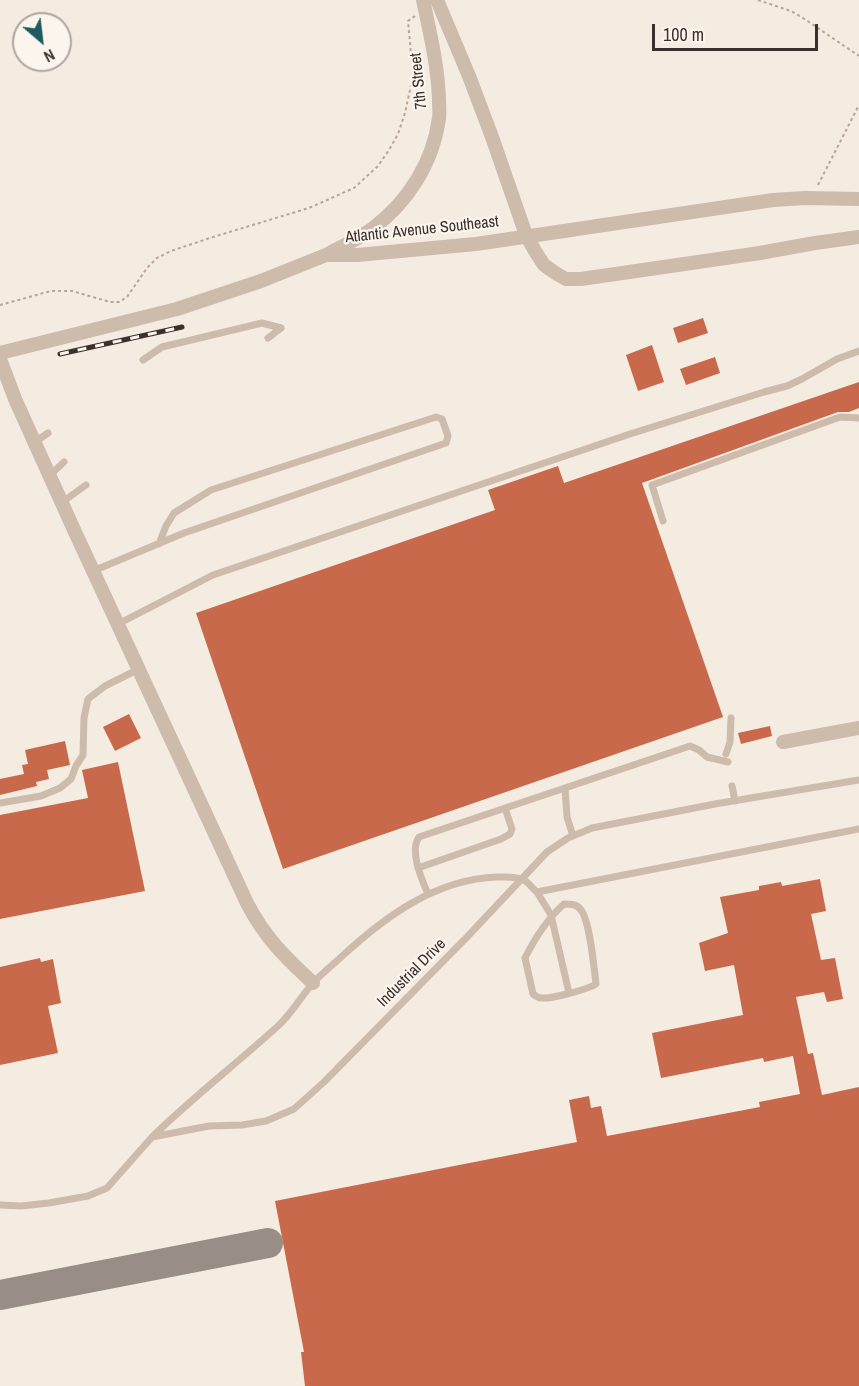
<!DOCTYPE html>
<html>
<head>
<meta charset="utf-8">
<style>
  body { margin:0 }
  #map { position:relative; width:859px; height:1386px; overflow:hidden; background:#f4ebe1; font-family:"Archivo Narrow",sans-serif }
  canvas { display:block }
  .north { position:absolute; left:12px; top:12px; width:60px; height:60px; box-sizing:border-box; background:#fbf5ee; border:2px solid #aea6a0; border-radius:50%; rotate:152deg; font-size:16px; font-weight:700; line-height:24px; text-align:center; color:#3b302b }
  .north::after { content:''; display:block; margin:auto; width:21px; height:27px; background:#1f5a5e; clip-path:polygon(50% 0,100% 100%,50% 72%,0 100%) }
  .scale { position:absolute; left:652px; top:24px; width:166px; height:27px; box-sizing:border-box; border:3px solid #3b302b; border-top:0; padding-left:8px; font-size:18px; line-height:21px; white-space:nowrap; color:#3b302b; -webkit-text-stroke:4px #fbf5ee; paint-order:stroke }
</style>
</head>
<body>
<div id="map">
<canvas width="859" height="1386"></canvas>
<div class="north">N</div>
<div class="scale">100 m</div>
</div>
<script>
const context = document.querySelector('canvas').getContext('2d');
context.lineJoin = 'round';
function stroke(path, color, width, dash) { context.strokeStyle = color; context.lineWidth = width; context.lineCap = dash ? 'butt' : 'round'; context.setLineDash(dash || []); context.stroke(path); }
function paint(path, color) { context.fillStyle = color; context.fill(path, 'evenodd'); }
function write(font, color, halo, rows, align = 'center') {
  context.font = font + ' "Archivo Narrow",sans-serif'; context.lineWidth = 4.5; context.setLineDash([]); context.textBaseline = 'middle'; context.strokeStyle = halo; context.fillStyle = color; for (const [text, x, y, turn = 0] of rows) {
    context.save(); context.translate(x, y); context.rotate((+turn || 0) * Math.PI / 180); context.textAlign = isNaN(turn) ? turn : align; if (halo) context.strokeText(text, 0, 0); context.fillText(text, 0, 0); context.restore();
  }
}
stroke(new Path2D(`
  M0 1295 268 1243`), '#988e86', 30);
paint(new Path2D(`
  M703 318 708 333 678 343 673 328Z
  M652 345 664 382 638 391 626 355Z
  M715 357 720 373 686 385 680 369Z
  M859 382V408L849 412H838L642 483 723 717 283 869 196 613 495 510 488 490 558 466 564 483Z
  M129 714 141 738 115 751 103 727Z
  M770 726 772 736 741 744 738 733Z
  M65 741 70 765 47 770 49 779 36 782 37 786 0 795V779L24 774 22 765 28 764 25 750Z
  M118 762 145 891 0 919V815L88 798 82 770Z
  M820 879 826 911 811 914 821 960 835 958 843 999 827 1002 824 992 796 997 808 1054 813 1053 822 1095 859 1087V1386H305L301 1352H304L275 1201 577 1142 569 1100 589 1096 591 1108 601 1106 607 1136 760 1107 759 1102 800 1094 793 1056 764 1062 763 1058 661 1078 652 1033 743 1015 734 965 705 971 699 943 728 933 720 897 759 890V886L781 882 782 886Z
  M40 958 41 962 53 959 61 1003 48 1006 58 1053 0 1065V967Z`), '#c8694b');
stroke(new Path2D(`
  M758 0 791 11 803 18 859 56
  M818 185 859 105
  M0 305 51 291H72L110 302H119L127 297 147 268 157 258 171 251 213 237 309 208 354 188 378 166 389 150 398 134 405 113 413 76 408 21 415 16`), '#b9a596', 2, [3, 3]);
stroke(new Path2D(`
  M268 338 281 328
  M143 360 162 347 262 323 281 328
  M35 442 48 433
  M49 476 64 462
  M61 503 86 485
  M663 521 652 485 840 417 859 418
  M93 571 184 533 446 443 448 436 442 419 436 417 211 490 174 513 166 526 159 544
  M118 624 213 575 630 434 764 392 787 386 802 379 837 359 859 351
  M726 754 730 742 731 718
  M732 786 735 801
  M565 788 567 817 573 836
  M0 803 41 796 60 788 71 779 76 766 83 755 84 718 88 699 105 686 139 669
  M418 868 501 839 510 834 512 829 505 808
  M537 892 551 915 569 993
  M428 894C422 880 409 851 419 837L690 746 699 750 707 757 728 762
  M564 904C571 904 577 904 581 910 590 921 594 968 596 984 589 989 551 999 542 998 538 998 536 996 533 994L525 958C535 938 547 919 564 904Z
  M152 1137C192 1098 236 1064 278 1026 292 1013 300 998 312 984 320 975 330 967 339 959 383 918 435 879 497 877 505 877 517 876 524 880 529 883 533 889 537 892L859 829
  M0 1205 21 1206 49 1203 88 1196 107 1188 152 1137 209 1126 242 1125 266 1121 294 1109 324 1082 467 937 547 852 568 838 592 828 715 804 859 780`), '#cdbbac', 7);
stroke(new Path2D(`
  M437 0 469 76 492 137 526 235 535 251 544 265 557 274 566 279H581L760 253 815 243 859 237
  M328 254C343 246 358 239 372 229 408 202 433 163 439 118 440 112 439 106 439 100 438 66 430 33 423 0
  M0 353 177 309 261 281 326 255H357L476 244 773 200 805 198 859 199
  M0 359 15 399 75 532 247 903C265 938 285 957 313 983
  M783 742 859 728`), '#cdbbac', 14);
const rail = new Path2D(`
  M60 354 182 327`);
stroke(rail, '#3b302b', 5);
stroke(rail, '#fbf5ee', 3, [9]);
write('16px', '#3b302b', '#fbf5ee', [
  ["7th Street",419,81,-96],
  ["Atlantic Avenue Southeast",422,230,-6],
  ["Industrial Drive",412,973,-45]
]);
</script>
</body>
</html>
